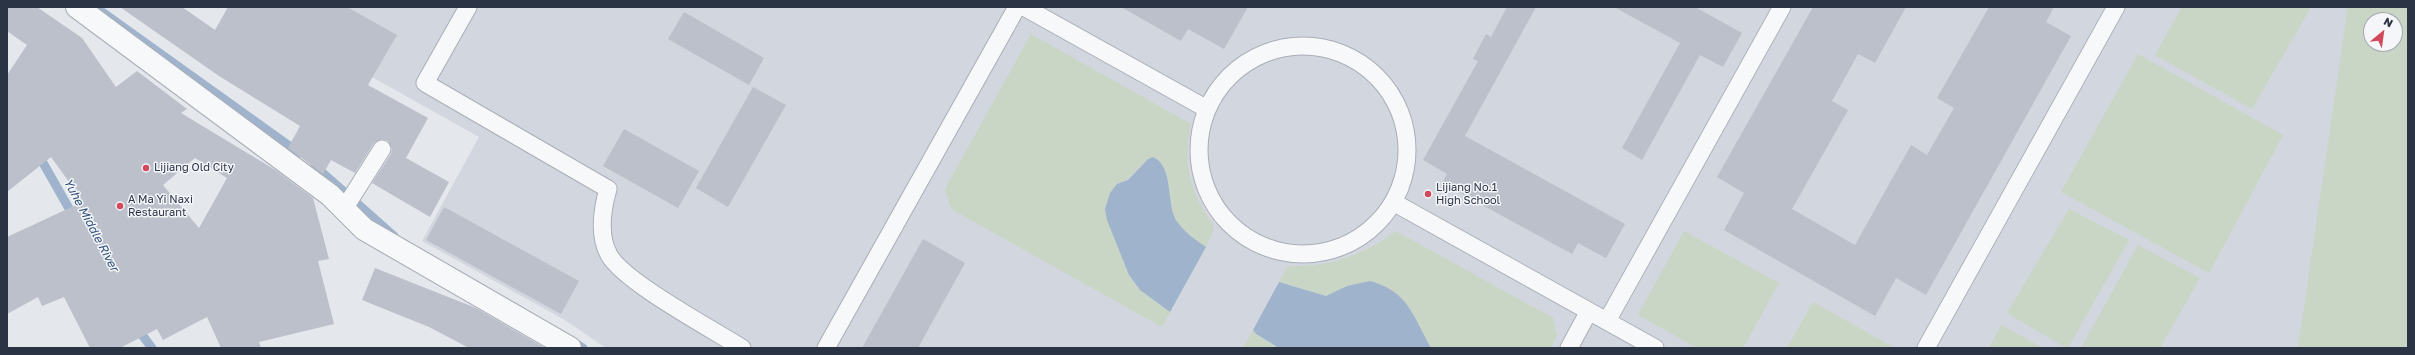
<!DOCTYPE html>
<html>
<head>
<meta charset="utf-8">
<style>
  body { margin:0 }
  #map { position:relative; width:2415px; height:355px; overflow:hidden; background:#e4e7ec; font-family:"Golos Text",sans-serif }
  canvas { display:block }
  .frame { position:absolute; inset:0; border:8px solid #2b3445; pointer-events:none }
  .north { position:absolute; left:2363px; top:12px; width:40px; height:40px; box-sizing:border-box; background:#f4f6f9; border:1px solid #a4a8b1; border-radius:50%; rotate:29deg; font-size:11px; font-weight:700; line-height:16px; text-align:center; color:#2b3445 }
  .north::after { content:''; display:block; margin:auto; width:14px; height:18px; background:#d1495b; clip-path:polygon(50% 0,100% 100%,50% 72%,0 100%) }
</style>
</head>
<body>
<div id="map">
<canvas width="2415" height="355"></canvas>
<div class="frame"></div>
<div class="north">N</div>
</div>
<script>
const context = document.querySelector('canvas').getContext('2d');
context.lineJoin = 'round';
function paint(path, color) { context.fillStyle = color; context.fill(path, 'evenodd'); }
function stroke(path, color, width, dash) { context.strokeStyle = color; context.lineWidth = width; context.lineCap = dash ? 'butt' : 'round'; context.setLineDash(dash || []); context.stroke(path); }
function write(font, color, halo, rows, align = 'center') {
  context.font = font + ' "Golos Text",sans-serif'; context.lineWidth = 3; context.setLineDash([]); context.textBaseline = 'middle'; context.strokeStyle = halo; context.fillStyle = color; for (const [text, x, y, turn = 0] of rows) {
    context.save(); context.translate(x, y); context.rotate((+turn || 0) * Math.PI / 180); context.textAlign = isNaN(turn) ? turn : align; if (halo) context.strokeText(text, 0, 0); context.fillText(text, 0, 0); context.restore();
  }
}
paint(new Path2D(`
  M276 7H2408V348H606L563 319 422 241 479 137 372 77ZM2371 20H2395V44H2371Z`), '#d2d6de');
paint(new Path2D(`
  M2182 7H2311L2252 109 2155 55Z
  M2348 7H2408V348H2298ZM2371 20H2395V44H2371Z
  M1031 34 1191 124C1182 162 1190 193 1213 224L1214 229 1206 247C1194 239 1184 232 1176 220 1166 203 1174 166 1153 157 1137 163 1136 178 1117 184 1119 216 1114 265 1140 290 1149 298 1160 305 1170 312L1162 327 951 209 945 189Z
  M2138 54 2283 135 2209 273 2061 192Z
  M2069 209 2129 240 2068 348H2066L2007 313Z
  M1396 231 1553 318 1557 335 1551 348H1431L1404 301 1370 281 1347 286 1327 296 1279 282 1288 266C1329 267 1363 256 1396 231Z
  M1684 231 1779 283 1743 348H1697L1638 315Z
  M2138 245 2200 278 2160 348H2081Z
  M1813 302 1895 348H1787Z
  M2001 325 2043 348H1989Z
  M1253 330 1256 335 1279 348H1243Z`), '#c9d6c5');
paint(new Path2D(`
  M1153 157C1174 166 1166 203 1176 220 1184 232 1194 239 1206 247L1170 312 1140 290 1129 275 1107 220 1105 209 1110 193 1117 184 1128 180 1148 159Z
  M1370 281C1408 291 1413 316 1431 348H1279L1256 334 1253 330 1279 282 1326 296 1347 286Z`), '#9fb4cc');
stroke(new Path2D(`
  M95 7 299 153
  M38 154 75 219
  M315 166 394 236
  M136 327 152 348
  M570 340 583 348`), '#9fb4cc', 9);
paint(new Path2D(`
  M7 7H37L82 38 116 87 137 71 187 109 181 113 277 171 313 198 329 259 318 261 334 324 259 342 261 348H221L207 317 163 340 157 329 120 348H90L64 297 42 306 38 297 7 314V237L78 204 75 200 80 197 51 157 7 192V75L27 45 7 31ZM195 158 227 178 199 228 163 185Z
  M120 7H182L215 30 228 7H347L397 35 368 85 428 118 406 158 449 182 430 217 372 183 391 154 392 149 388 141 382 139 374 143 355 173 331 160 323 174 288 148 300 126 219 76Z
  M1121 7H1248L1224 49 1188 29 1181 41Z
  M1507 7H1536L1465 136 1625 224 1606 258 1578 243 1572 254 1442 183 1447 174 1423 160 1478 61 1473 59 1486 34 1491 37Z
  M1614 7H1695L1742 33 1723 67 1700 55 1642 160 1622 148 1680 43Z
  M1813 7H1906L1875 63 1858 54 1832 101 1848 110 1792 209 1855 245 1911 145 1927 155 1954 108 1937 98 1989 7H2054L2046 22 2071 36 1926 295 1896 278 1875 316 1724 230 1744 193 1717 177Z
  M684 12 764 58 749 85 668 39Z
  M753 87 786 105 728 207 696 188Z
  M624 129 699 171 678 208 603 166Z
  M444 207 579 281 561 314 426 240Z
  M923 239 965 263 918 348H862Z
  M375 268 476 308 545 348H469L429 327 362 300Z`), '#bbc0ca');
const lane = new Path2D(`
  M468 7 425 83 608 189C602 210 598 235 609 255 624 282 712 329 742 348
  M1024 7 1207 109
  M1199 150a104 104 0 1 1 208 0a104 104 0 1 1-208 0Z
  M1393 202 1655 348
  M344 209 382 149
  M1607 321 1782 7
  M826 348 1017 7
  M1569 348 1589 311
  M1926 348 2116 7`);
const street = new Path2D(`
  M77 7 330 195 364 229 570 348`);
stroke(lane, '#a9aeb7', 19);
stroke(street, '#a9aeb7', 24);
stroke(lane, '#f7f8fa', 17);
stroke(street, '#f7f8fa', 22);
for (const [x, y, r, color] of [
  [146,168,4,"#d1495b"],
  [1428,194,4,"#d1495b"],
  [120,206,4,"#d1495b"]
]) { const dot = new Path2D(); dot.arc(x, y, r, 0, 2 * Math.PI); context.fillStyle = color; context.fill(dot); stroke(dot, '#f4f6f9', 1.5); }
write('11px', '#2b3445', '#f4f6f9', [
  ["Lijiang Old City",154,168],
  ["Lijiang No.1",1436,188],
  ["High School",1436,201],
  ["A Ma Yi Naxi",128,200],
  ["Restaurant",128,213]
], 'left');
write('italic 12px', '#34527a', '#f4f6f9', [
  ["Yuhe Middle River",91,225,62]
]);
</script>
</body>
</html>
